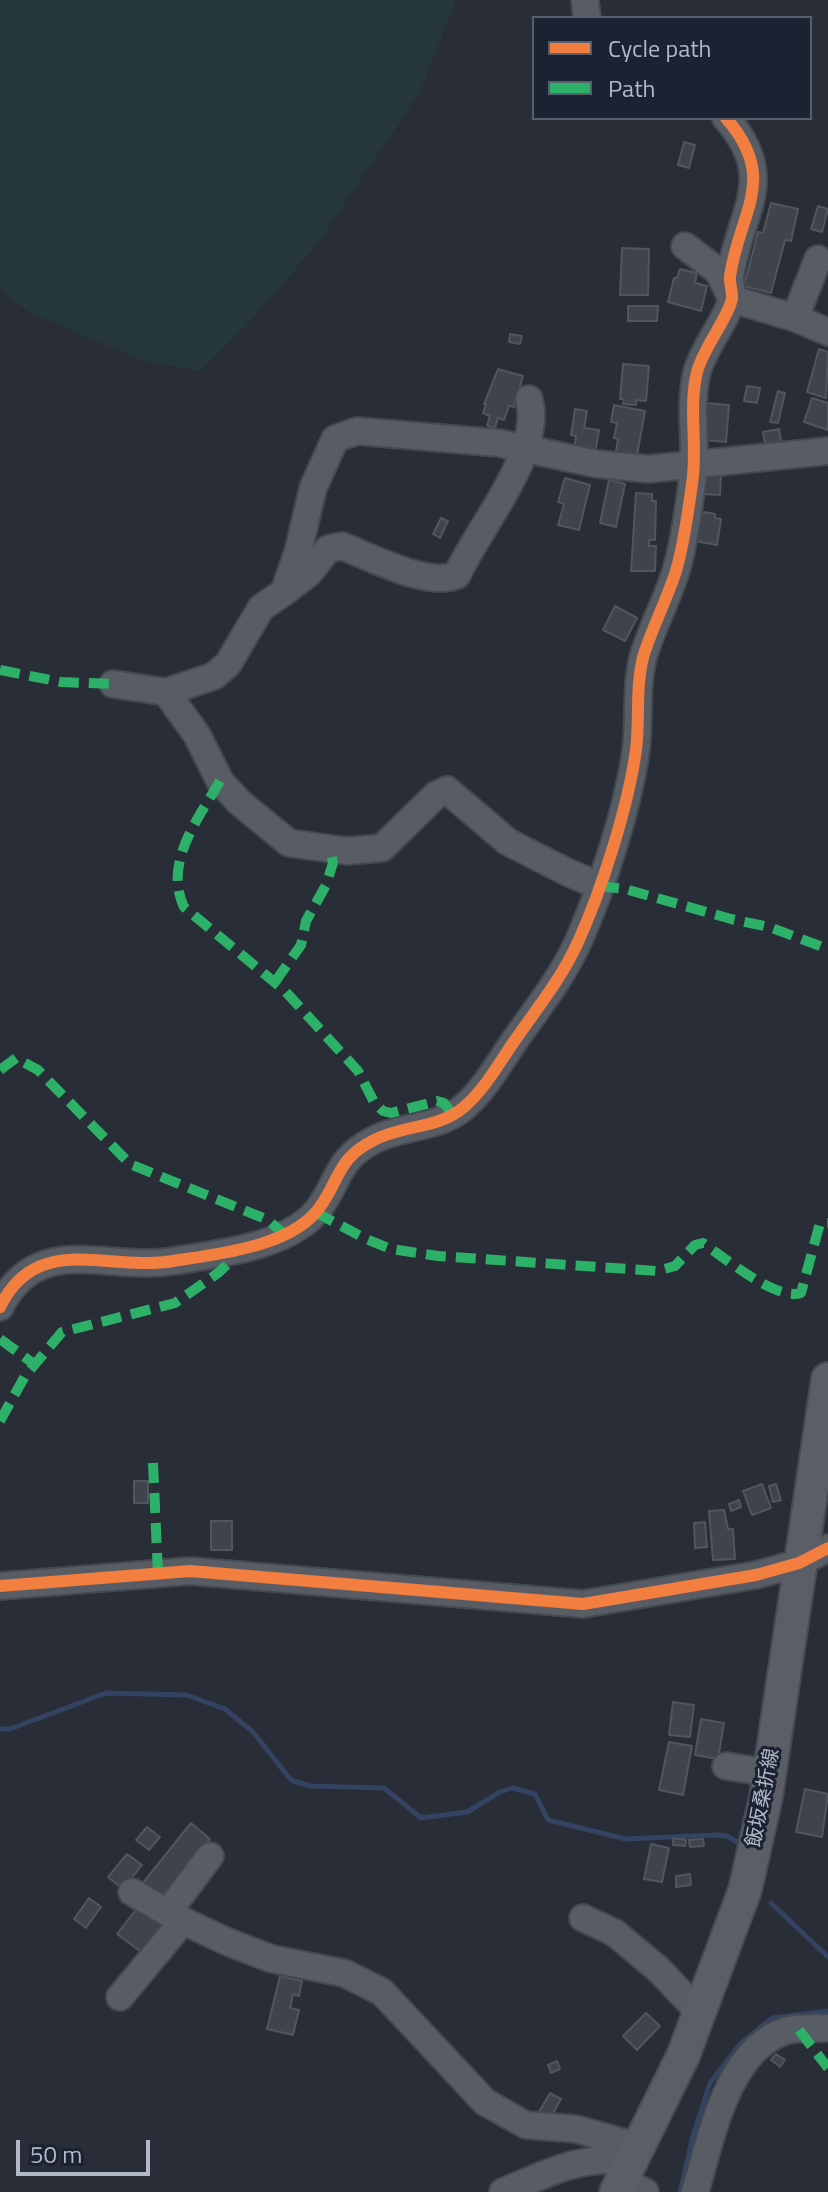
<!DOCTYPE html>
<html>
<head>
<meta charset="utf-8">
<style>
  body { margin:0 }
  #map { position:relative; width:828px; height:2192px; overflow:hidden; background:#282d37; font-family:"Titillium Web",sans-serif }
  canvas { display:block }
  .legend { position:absolute; left:532px; top:16px; width:280px; height:104px; box-sizing:border-box; background:#1b2332; border:2px solid #575f6e; margin:0; padding:10px 14px; list-style:none; font-size:24px; color:#b1b8c8 }
  .legend li { display:flex; align-items:center; gap:16px; height:40px }
  .legend b { width:40px; border:2px solid #575f6e }
  .scale { position:absolute; left:16px; top:2140px; width:134px; height:36px; box-sizing:border-box; border:4px solid #b1b8c8; border-top:0; padding-left:10px; font-size:24px; line-height:28px; white-space:nowrap; color:#b1b8c8; -webkit-text-stroke:6px #1b2332; paint-order:stroke }
</style>
</head>
<body>
<div id="map">
<canvas width="828" height="2192"></canvas>
<ul class="legend">
<li><b style="height:10px;background:#f27e40"></b>Cycle path</li>
<li><b style="height:10px;background:#2db169"></b>Path</li>
</ul>
<div class="scale">50 m</div>
</div>
<script>
const context = document.querySelector('canvas').getContext('2d');
context.lineJoin = 'round';
function paint(path, color) { context.fillStyle = color; context.fill(path, 'evenodd'); }
function stroke(path, color, width, dash) { context.strokeStyle = color; context.lineWidth = width; context.lineCap = dash ? 'butt' : 'round'; context.setLineDash(dash || []); context.stroke(path); }
function write(font, color, halo, rows, align = 'center') {
  context.font = font + ' "Titillium Web","Noto Sans JP",sans-serif'; context.lineWidth = 6; context.setLineDash([]); context.textBaseline = 'middle'; context.strokeStyle = halo; context.fillStyle = color; for (const [text, x, y, turn = 0] of rows) {
    context.save(); context.translate(x, y); context.rotate((+turn || 0) * Math.PI / 180); context.textAlign = isNaN(turn) ? turn : align; if (halo) context.strokeText(text, 0, 0); context.fillText(text, 0, 0); context.restore();
  }
}
paint(new Path2D(`
  M0 0H456L420 92 318 243 246 326 200 371 140 360 29 312 0 290Z`), '#25373d');
stroke(new Path2D(`
  M0 1729H10L106 1693 187 1695 225 1709 253 1732 291 1780 310 1786 384 1788 421 1818 467 1812 500 1792 512 1788 535 1794 548 1820 626 1839 715 1835 727 1836 737 1842
  M771 1903 828 1957
  M680 2192 693 2136 710 2083 740 2044 772 2018 828 2011`), '#344361', 5);
const building = new Path2D(`
  M684 142 695 145 689 168 678 165Z
  M771 203 798 209 791 241 785 240 771 293 744 286 758 232 763 233Z
  M818 206 828 209 822 232 811 229Z
  M622 248 649 249 648 295H620Z
  M680 269 697 273 695 283 707 286 701 311 668 302 674 278H677Z
  M628 306H658L657 321H628Z
  M510 334 522 336 520 344 509 342Z
  M819 349 828 352 826 398 807 392Z
  M623 364 649 366 646 401 636 400V405L623 404 624 399H620Z
  M498 369 523 376 514 407 509 406 504 420 498 418 495 428 487 425 490 416 483 413 486 404H484Z
  M747 386 760 388 757 403 744 401Z
  M778 391 785 393 778 423 770 422Z
  M812 398 828 403V430L804 422Z
  M706 403 729 405 726 442 703 440Z
  M614 405 645 411 636 461 615 457 618 439 614 438 617 423 611 422Z
  M575 409 587 411 584 428 599 430 595 454 574 451 576 436 571 435Z
  M779 429 782 448 766 450 763 432Z
  M706 475 721 476 720 495 704 494Z
  M565 478 590 485 579 530 558 525 564 504 558 502Z
  M609 480 625 484 616 527 600 523Z
  M636 493 652 494V501H656L655 540H649V546H656L655 571H631Z
  M698 511 715 514V518L721 519 717 545 694 541Z
  M441 518 448 521 440 538 433 534Z
  M615 606 637 618 625 641 603 630Z
  M134 1481H148V1503H134Z
  M762 1484 771 1508 752 1515 743 1491Z
  M776 1484 781 1500 773 1502 769 1486Z
  M739 1500 741 1507 731 1511 729 1504Z
  M724 1510 728 1529H733L735 1559 713 1560 709 1511Z
  M211 1521H232V1550H211Z
  M705 1522 707 1547 695 1548 694 1523Z
  M673 1702 694 1705 690 1737 669 1735Z
  M701 1719 724 1723 718 1759 695 1755Z
  M669 1742 692 1746 683 1795 659 1790Z
  M805 1789 828 1794 822 1837 796 1832Z
  M191 1823 210 1839 162 1899 142 1884Z
  M147 1827 160 1837 149 1850 136 1840Z
  M673 1838 686 1840 685 1846 673 1845Z
  M703 1839 704 1846 690 1847 689 1840Z
  M651 1844 669 1848 662 1882 644 1879Z
  M127 1854 142 1865 123 1889 108 1877Z
  M690 1874 691 1885 676 1887V1876Z
  M89 1898 101 1907 86 1928 74 1919Z
  M138 1907 166 1927 145 1955 117 1934Z
  M280 1976 302 1981 299 1996 293 1994 290 2008 299 2010 293 2035 267 2029Z
  M646 2013 660 2026 637 2050 623 2036Z
  M776 2054 785 2060 780 2067 771 2060Z
  M557 2061 560 2069 551 2073 548 2065Z
  M550 2093 561 2099 550 2119 539 2112Z`);
paint(building, '#3f444c');
stroke(building, '#50555f', 2);
const minor = new Path2D(`
  M585 0 587 18
  M685 246 718 271 732 299 795 318 828 332
  M795 318 818 259
  M284 592 309 573 328 549 342 546C371 557 428 588 457 575 479 526 544 452 529 399
  M113 684 166 692 197 735 220 781 239 802 289 843 347 851 382 848 436 795 447 790 508 842 567 872 599 886
  M166 692 214 676 228 664 261 608 284 592 298 552 313 488 335 439 357 431 499 443 597 464 649 469 828 451
  M0 1307C37 1231 108 1272 173 1261 217 1254 292 1247 320 1207 341 1177 337 1159 374 1140 402 1125 439 1129 464 1107 484 1090 498 1065 513 1043 535 1011 562 978 578 942 602 889 628 807 636 750 640 718 635 685 644 654 653 626 667 599 676 571 684 544 688 513 692 484 698 448 688 408 697 372 703 348 727 320 732 299 733 292 729 283 730 276 740 210 779 179 726 118
  M0 1586 190 1571 583 1604 756 1575 799 1563 828 1548
  M726 1766 770 1773
  M132 1892 177 1918 228 1942 272 1959 344 1973 382 1992 485 2102 526 2125 576 2129 639 2147
  M168 1912 210 1856
  M583 1918 615 1933 659 1970 700 2013
  M120 1997 183 1921
  M622 2181 645 2192
  M503 2192C545 2174 585 2153 631 2162
  M695 2192C711 2140 726 2051 785 2031 797 2027 815 2029 828 2028`);
const major = new Path2D(`
  M616 2192 683 2056 745 1890 766 1797 828 1379`);
stroke(minor, '#444850', 30);
stroke(major, '#454a54', 36);
stroke(minor, '#585c65', 26);
stroke(major, '#5b5e66', 32);
stroke(new Path2D(`
  M0 670 61 682 113 684
  M220 781C199 818 163 862 184 907L285 991 358 1071 374 1102 383 1111 391 1113 437 1101 444 1103 453 1115
  M599 886 625 889 731 919 769 927 828 949
  M275 982 301 945 306 921 326 885 333 863 330 849
  M0 1070 16 1058 38 1070 130 1164 268 1220 284 1234
  M315 1212 366 1239 391 1249 438 1256 657 1271 675 1266 695 1245 703 1243C725 1258 776 1301 801 1293L820 1223H828
  M0 1339 34 1364
  M0 1421 25 1376 62 1332 175 1303 218 1273 230 1262 231 1252
  M153 1463 158 1574
  M799 2030 828 2068`), '#2db169', 10, [20, 10]);
stroke(new Path2D(`
  M0 1307C37 1231 108 1272 173 1261 217 1254 292 1247 320 1207 341 1177 337 1159 374 1140 402 1125 439 1129 464 1107 484 1090 498 1065 513 1043 535 1011 562 978 578 942 602 889 628 807 636 750 640 718 635 685 644 654 653 626 667 599 676 571 684 544 688 513 692 484 698 448 688 408 697 372 703 348 727 320 732 299 733 292 729 283 730 276 740 210 779 179 726 118
  M0 1586 190 1571 583 1604 756 1575 799 1563 828 1548`), '#f27e40', 12);
write('20px', '#b1b8c8', '#1b2332', [
  ["飯坂桑折線",764,1798,-79]
]);
</script>
</body>
</html>
